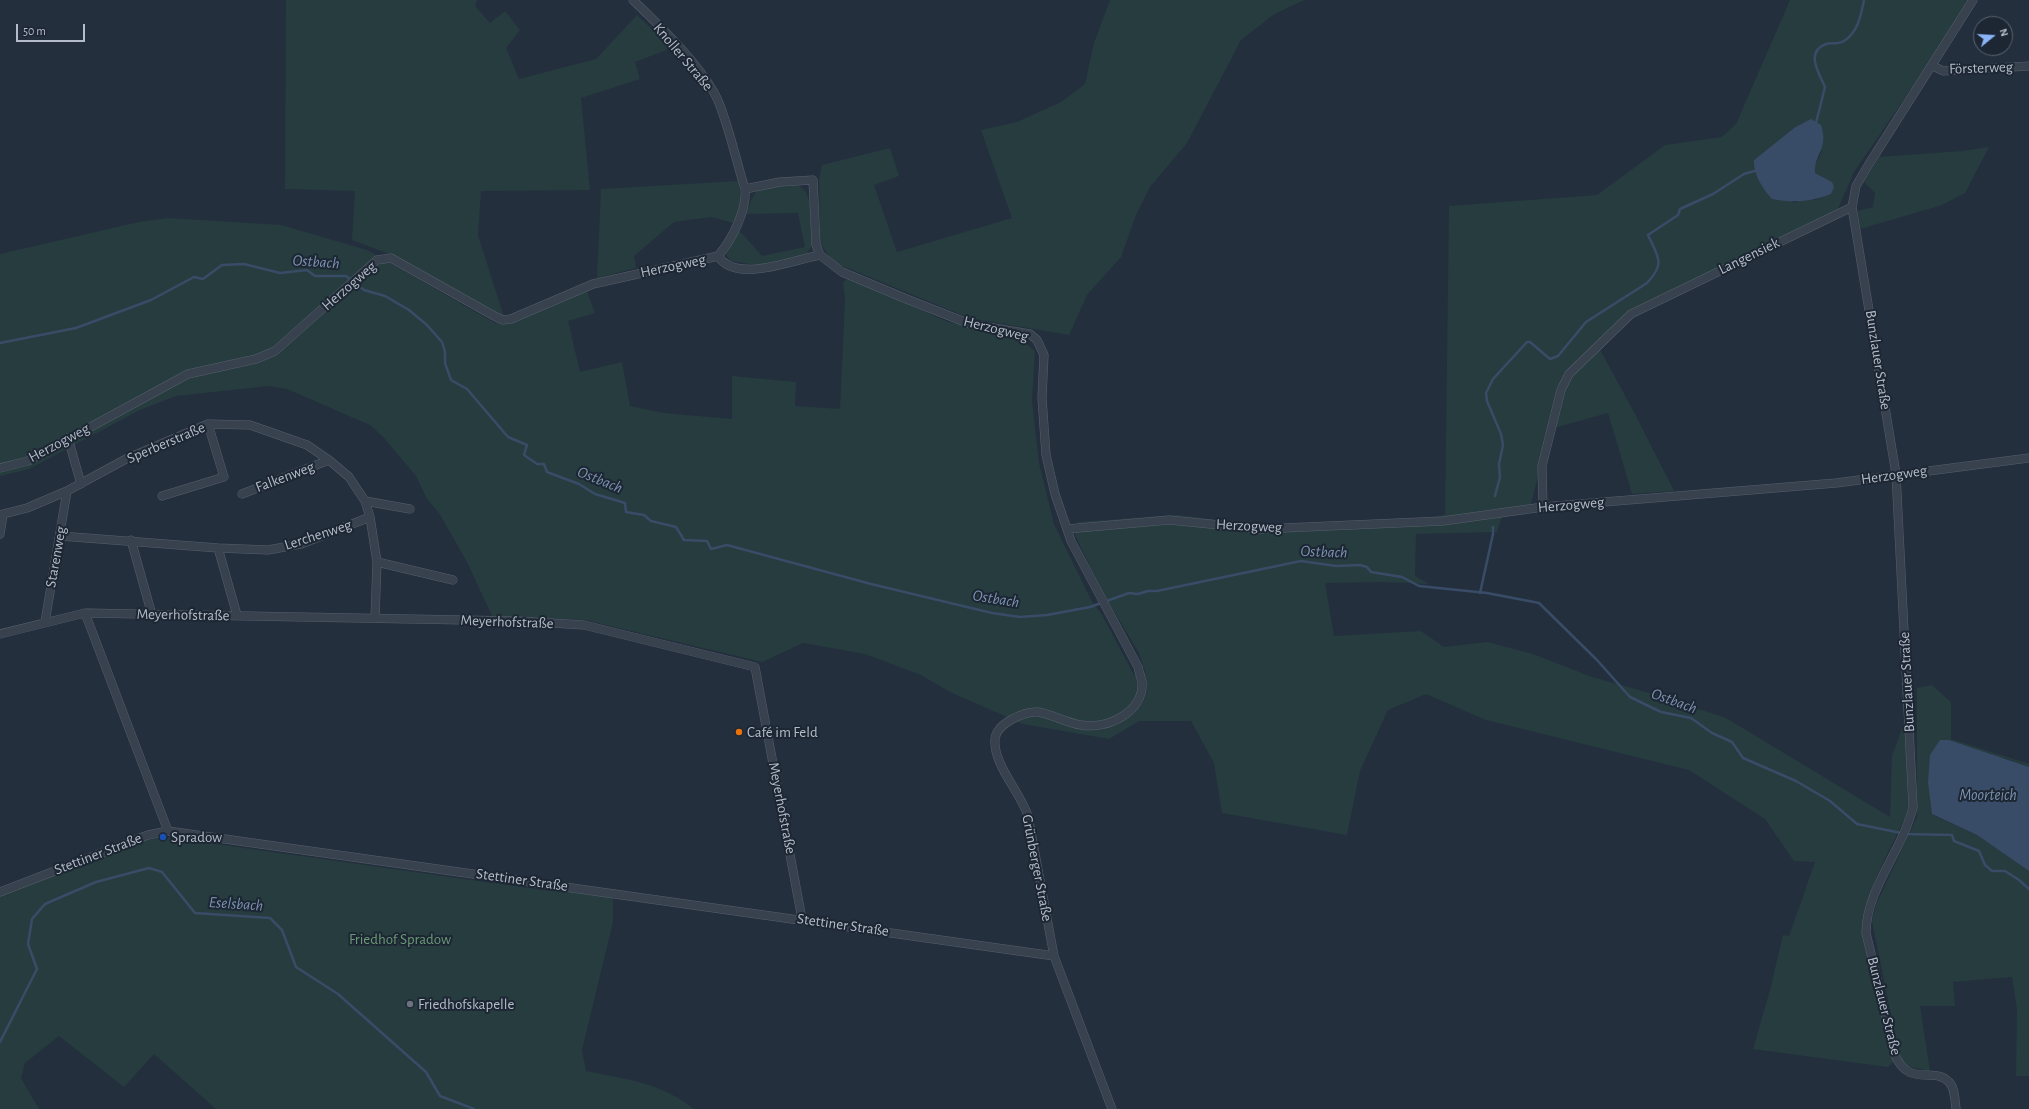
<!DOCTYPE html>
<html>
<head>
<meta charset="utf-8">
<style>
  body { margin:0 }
  #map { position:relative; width:2029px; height:1109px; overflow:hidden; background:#242f3e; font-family:"Alegreya Sans",sans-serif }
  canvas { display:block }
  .north { position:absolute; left:1973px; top:16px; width:40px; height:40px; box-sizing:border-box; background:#1d2633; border:1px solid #59626f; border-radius:50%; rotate:72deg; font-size:11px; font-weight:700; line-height:16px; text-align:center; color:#b4bcc9 }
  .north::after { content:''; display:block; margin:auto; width:14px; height:18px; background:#8ab4f8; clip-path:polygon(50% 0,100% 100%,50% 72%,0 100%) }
  .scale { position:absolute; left:16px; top:24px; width:69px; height:18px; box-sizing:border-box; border:2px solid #b4bcc9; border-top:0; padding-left:5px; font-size:12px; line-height:14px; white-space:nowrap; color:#b4bcc9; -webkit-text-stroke:3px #1d2633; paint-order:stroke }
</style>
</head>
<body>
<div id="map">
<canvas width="2029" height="1109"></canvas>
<div class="north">N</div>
<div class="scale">50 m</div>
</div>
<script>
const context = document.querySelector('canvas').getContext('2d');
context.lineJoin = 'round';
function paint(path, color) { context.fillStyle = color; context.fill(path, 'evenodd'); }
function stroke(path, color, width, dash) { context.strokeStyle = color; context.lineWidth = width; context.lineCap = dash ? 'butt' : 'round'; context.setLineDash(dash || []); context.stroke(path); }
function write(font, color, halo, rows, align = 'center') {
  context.font = font + ' "Alegreya Sans",sans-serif'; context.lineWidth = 4; context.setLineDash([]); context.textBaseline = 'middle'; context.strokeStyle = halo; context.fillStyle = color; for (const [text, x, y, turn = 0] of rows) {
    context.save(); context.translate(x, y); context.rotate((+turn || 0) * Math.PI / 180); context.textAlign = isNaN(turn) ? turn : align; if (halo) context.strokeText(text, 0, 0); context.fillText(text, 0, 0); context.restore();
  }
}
paint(new Path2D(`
  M286 0H477L475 6 490 23 505 11 520 30 506 48 519 79 596 59 637 15 672 48 635 62 640 79 581 98 590 190 481 191 478 235 504 317 392 255 352 240 355 191 285 189Z
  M1110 0H1304L1273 15 1241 40 1187 143 1150 187 1136 215 1121 257 1087 295 1069 335 969 318 833 262 820 243 819 179 822 165 890 148 899 176 874 185 897 252 1012 218 981 130 1017 122 1061 102 1085 84 1094 43Z
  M1790 0H1968L1929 63 1854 172 1837 211 1634 308 1596 342 1635 414 1674 491 1632 494 1608 413 1550 429 1530 508 1502 516 1497 532 1416 534 1415 576 1429 584 1384 582 1325 583 1334 636 1421 631 1444 647 1487 642 1533 654 1592 677 1653 694 1726 718 1890 817 1892 756 1906 717 1908 807 1905 818C1889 852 1862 896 1864 934L1894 1061 1888 1067 1753 1049 1770 990 1783 935 1789 936 1815 862 1794 861 1765 819 1689 770 1486 720 1426 694 1388 710 1360 771 1347 835 1222 813 1214 763 1191 721H1139L1109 739 1023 724 952 693 921 675 865 654 803 643 762 662 585 620 492 616 467 562 439 513 427 499 416 476 384 438 370 425 287 389 269 386 176 396 140 410 29 469 0 476V254L139 222 168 218 281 225 367 250 495 323 508 324 587 291 595 313 568 321 580 372 622 362 630 406 664 413 732 419V376L796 382 795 406 840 409 845 300 843 282 849 278 948 322 1017 336 1035 351 1032 401 1039 463 1054 524 1091 600 1102 615 1134 675 1145 672 1139 653 1103 593 1075 535 1078 522 1178 515 1261 526 1414 519 1445 515 1449 206 1597 195 1665 145 1722 137 1736 124ZM1794 128 1822 151 1815 165V173L1826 179 1831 194 1816 200 1806 199 1794 203 1754 160Z
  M1989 147 1965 193 1942 205 1860 229 1858 211 1873 207 1875 193 1864 182 1879 157 1962 151Z
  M738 181C742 197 741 209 733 223L711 217 674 222 634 256 636 268 597 278 601 189Z
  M780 185H799L806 192 810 202 812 246 806 255 762 266 731 261 726 255 738 229 762 256 805 247 798 213 746 214C756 189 752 190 780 185Z
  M1932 685 1951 702V739L2029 764V767L2004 758 1933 815 1977 835 2029 871V1076H2016L2017 1010 2012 977 1953 982 1955 1006H1920L1930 1071 1906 1066 1899 1054 1872 921 1876 905 1917 817V688Z
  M166 837 550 891 551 884 613 891V922L582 1050 586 1071C628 1080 660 1082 694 1109H216L154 1054 124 1087 59 1036 25 1063 21 1078 39 1109H0V894L141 841Z`), '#263c3f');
paint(new Path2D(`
  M1811 119 1821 125C1829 149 1814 154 1815 173L1832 182 1834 187 1831 194C1811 202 1794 203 1772 199 1763 189 1753 174 1754 160L1794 128Z
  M1940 740H1949L2029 767V871L1977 835 1932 814 1928 782 1930 755Z`), '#394c67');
stroke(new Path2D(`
  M1816 123 1825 87C1820 75 1804 52 1826 44 1832 42 1838 45 1844 41 1858 32 1861 15 1864 0
  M0 343 76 328 151 300 194 277 203 279 222 265 244 264 280 273 307 270 315 276H346L364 290 385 296 409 310 427 325 442 342 445 352V363L451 380 467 389 508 437 527 445 524 455 537 464H544L547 472 579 484 595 494 625 503 626 512 644 515 651 521 676 527 684 540 707 541 711 549 727 545 871 584 992 613 1020 617 1047 615 1090 607 1129 593 1138 594 1148 591H1157L1301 561 1336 566 1360 565 1367 567 1371 572 1402 577 1419 586 1487 593 1539 603 1597 660 1630 697 1661 712 1691 718 1712 733 1732 742 1743 758 1796 781 1830 801 1857 824 1906 834 1952 835 1954 841 1979 851 1985 865 1992 871H2005L2019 880 2029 889
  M1495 496 1500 477 1499 464 1503 445 1501 434 1487 401 1486 393 1493 379 1527 342H1530L1550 359 1558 356 1586 322 1647 283C1666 263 1658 257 1648 235L1678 215 1680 209 1713 194 1744 174 1758 170
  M1480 593 1493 534V527
  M0 1042 37 969 28 944 32 919 45 904 96 882 149 868 162 872 195 913 270 918 282 930 296 967 338 994 426 1072 440 1096 474 1109`), '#394c67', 2.5);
const minor = new Path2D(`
  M633 0C659 25 706 70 719 103 730 131 736 160 745 189 747 210 732 240 718 256
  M1933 66 1943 71 2029 66
  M745 189 780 182 813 180 816 245 820 255
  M718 256C736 284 793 260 820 255L842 272 909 300 970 324 1030 334 1037 340 1044 355 1042 398 1046 455 1055 494 1067 529 1169 520 1261 529 1443 521 1543 507 1836 483 2029 458
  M68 438 81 484
  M0 468 28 461 188 374 256 359 275 351 377 260 391 258 496 317 503 320 511 319 593 284 718 256
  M242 494 329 460
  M162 496 224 477 208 424
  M365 501 410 509
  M1543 507 1542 466 1561 390 1569 374 1631 314 1852 207
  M0 515 27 508 67 491 126 459 208 424 250 425 307 445 329 460 349 477 365 501 370 517 377 562 375 618
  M1067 529 1071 541 1138 667C1139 672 1141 677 1142 682 1144 712 1107 730 1081 725 1066 723 1052 714 1038 712 1024 711 996 724 995 739 993 765 1020 791 1028 816L1054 956 1112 1109
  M0 534 3 515
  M60 536 218 548 268 550 301 544 370 517
  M131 540 152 615
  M218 548 237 615
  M377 562 453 580
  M85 613 168 831
  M45 622 67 491
  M0 634 85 613 518 621 584 625 755 667 802 919
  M0 892 148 835 168 831 1054 956
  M1956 1109C1955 1101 1955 1088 1949 1082 1934 1066 1909 1088 1895 1055L1866 933C1866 889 1903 850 1913 807L1896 474 1852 207 1856 186 1869 164 1973 0`);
stroke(minor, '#565f6c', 9);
stroke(minor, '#38414e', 8);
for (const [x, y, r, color] of [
  [739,732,4,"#e8710a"],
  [163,837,4,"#1a4fb4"],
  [410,1004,4,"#6b7280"]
]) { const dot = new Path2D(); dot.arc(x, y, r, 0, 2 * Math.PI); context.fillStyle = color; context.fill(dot); stroke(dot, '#1d2633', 1.5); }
write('15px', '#b4bcc9', '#1d2633', [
  ["Knoller Straße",683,57,50],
  ["Försterweg",1981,68,-2],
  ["Langensiek",1749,256,-26],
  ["Herzogweg",673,266,-12],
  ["Herzogweg",349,286,-41],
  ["Herzogweg",996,329,14],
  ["Bunzlauer Straße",1878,360,81],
  ["Herzogweg",59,443,-28],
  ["Sperberstraße",166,443,-23],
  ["Herzogweg",1894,475,-8],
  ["Falkenweg",285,477,-21],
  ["Herzogweg",1571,505,-5],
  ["Herzogweg",1249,526,3],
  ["Lerchenweg",318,535,-18],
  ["Starenweg",56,557,-80],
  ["Meyerhofstraße",183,615,1],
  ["Meyerhofstraße",507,622,2],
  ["Bunzlauer Straße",1907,682,-93],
  ["Meyerhofstraße",782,808,79],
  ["Stettiner Straße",98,854,-21],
  ["Grünberger Straße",1037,868,79],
  ["Stettiner Straße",522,880,8],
  ["Stettiner Straße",843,925,8],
  ["Bunzlauer Straße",1884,1006,76]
]);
write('15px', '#b4bcc9', '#1d2633', [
  ["Café im Feld",747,732],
  ["Spradow",171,837],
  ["Friedhofskapelle",418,1004]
], 'left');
write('15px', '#6b9a76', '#1d2633', [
  ["Friedhof Spradow",400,939]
]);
write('italic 16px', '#7c92b1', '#1d2633', [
  ["Ostbach",316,262,4],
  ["Ostbach",600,480,22],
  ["Ostbach",1324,552,2],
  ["Ostbach",996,599,9],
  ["Ostbach",1674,701,20],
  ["Moorteich",1988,795],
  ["Eselsbach",236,904,4]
]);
</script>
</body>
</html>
